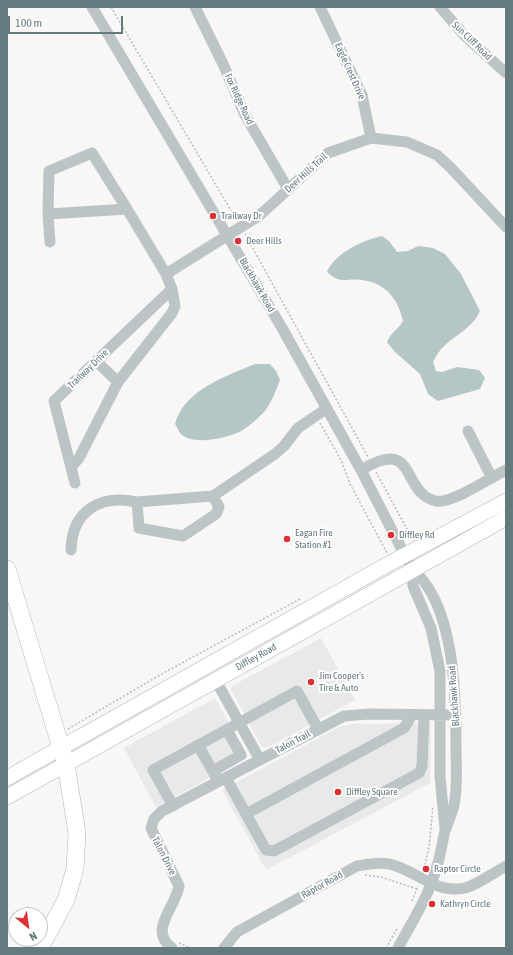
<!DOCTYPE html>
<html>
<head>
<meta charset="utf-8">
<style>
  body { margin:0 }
  #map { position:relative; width:513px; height:955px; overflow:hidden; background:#f8f7f5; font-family:"Asap Condensed",sans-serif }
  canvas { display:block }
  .frame { position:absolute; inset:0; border:8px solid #647a7f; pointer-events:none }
  .north { position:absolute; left:8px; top:907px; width:40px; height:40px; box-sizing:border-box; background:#fff; border:1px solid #c1cacc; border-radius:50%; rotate:151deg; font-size:11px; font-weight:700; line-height:16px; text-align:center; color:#647a7f }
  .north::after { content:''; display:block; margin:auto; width:14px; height:18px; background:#de3034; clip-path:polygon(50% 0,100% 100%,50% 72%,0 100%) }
  .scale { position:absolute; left:8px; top:16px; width:115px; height:18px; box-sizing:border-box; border:2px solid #647a7f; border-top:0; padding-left:5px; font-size:12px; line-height:14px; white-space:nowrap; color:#647a7f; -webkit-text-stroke:3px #fff; paint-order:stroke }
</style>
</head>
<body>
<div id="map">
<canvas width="513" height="955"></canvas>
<div class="frame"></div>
<div class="north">N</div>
<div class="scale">100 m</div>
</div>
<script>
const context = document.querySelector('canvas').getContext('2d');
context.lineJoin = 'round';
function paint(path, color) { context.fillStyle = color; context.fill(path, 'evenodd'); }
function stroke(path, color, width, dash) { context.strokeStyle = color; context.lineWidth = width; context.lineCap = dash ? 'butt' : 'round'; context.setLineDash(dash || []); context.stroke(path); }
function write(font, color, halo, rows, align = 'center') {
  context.font = font + ' "Asap Condensed",sans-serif'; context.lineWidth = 4; context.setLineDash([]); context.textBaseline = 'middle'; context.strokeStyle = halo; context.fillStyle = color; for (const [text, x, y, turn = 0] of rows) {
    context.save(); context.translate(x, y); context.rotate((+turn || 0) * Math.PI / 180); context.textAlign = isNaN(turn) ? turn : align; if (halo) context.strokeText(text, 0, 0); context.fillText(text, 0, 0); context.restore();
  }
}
paint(new Path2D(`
  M321 638 355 700 267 748 262 747 231 690 232 686Z
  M215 698 248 757 156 807 124 748Z
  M431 723 430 783 266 870 222 790 339 727 351 724Z`), '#e9e9e9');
paint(new Path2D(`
  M382 236 389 241 397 252 408 251 418 246 433 248 445 254 461 274 480 311C470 334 445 336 433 362L436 371 442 372 457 367 479 370 485 378 480 389 438 401 428 394 420 374 395 352 387 342C390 333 398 330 403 321 398 299 386 283 362 280 345 278 341 285 327 272 335 253 363 240 382 236Z
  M255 364H270L276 371 280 380C276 390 272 402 265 411 259 417 249 427 241 431 228 438 194 446 181 434 179 432 177 427 175 424 184 390 226 376 255 364Z`), '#b4c6c6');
const major = new Path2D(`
  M7 778 392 562 506 501
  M7 797 506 518`);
const highway = new Path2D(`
  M7 569 66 764 77 833 75 869 66 900 40 948`);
stroke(major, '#b1b8ba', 16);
stroke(highway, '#b1b7b9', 18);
stroke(new Path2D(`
  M111 7 236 219
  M245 234 368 457
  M320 423 341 460 350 484 387 553
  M376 472 407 529 415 538
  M68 729 158 676 300 599
  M424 869 429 847 433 806
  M365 875 381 877 417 889
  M412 901 418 886
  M179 943 191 948
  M386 948 398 927`), '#b8bdbe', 1.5, [2, 2]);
stroke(new Path2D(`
  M92 7 282 328 361 470 412 569C455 604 456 696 456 747 456 766 458 787 454 805 452 814 448 822 445 831 442 842 441 855 437 866 429 896 412 922 398 948
  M195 7 224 66 245 115 288 189
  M320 7 362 95 371 138
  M440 7 464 35 506 73
  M48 214 127 209 166 274 260 215 328 153 371 138 407 142 437 155 451 168 506 227
  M50 242 48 214 49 171 92 153 127 209
  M96 361 118 382
  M468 431 492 478
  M71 467 79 458 118 382 172 313 175 306 172 289
  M361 470C418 435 400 493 436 501 452 504 491 477 506 470
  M75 483 54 401 172 289 166 274
  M213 496 219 507 216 514 183 536 139 528 137 502 213 496 275 454 284 446 298 428 326 409
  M71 550C72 511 100 494 137 502
  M412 569 413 586 431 628 440 671V776L445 829
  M215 679 260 760
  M198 745 216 777
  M213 771 241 755 227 730
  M226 778 266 850 274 851 419 773 422 767 424 716
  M173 806 153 770 297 691 318 729
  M246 814 404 728 412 715
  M172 948C148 930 175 909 179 886L151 828 154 819 162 811 344 716 369 714 456 715
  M224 948 237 932 357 866C370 864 384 861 396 866 420 874 438 894 465 888 477 885 495 872 506 866`), '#bdc4c5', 11);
stroke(major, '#fff', 15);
stroke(highway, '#fff', 17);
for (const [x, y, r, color] of [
  [213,216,4,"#de3034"],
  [238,241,4,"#de3034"],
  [391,535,4,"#de3034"],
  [287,539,4,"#de3034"],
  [311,682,4,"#de3034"],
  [338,792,4,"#de3034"],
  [426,869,4,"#de3034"],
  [432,904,4,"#de3034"]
]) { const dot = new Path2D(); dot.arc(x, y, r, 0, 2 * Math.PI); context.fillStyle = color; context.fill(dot); stroke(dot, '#fff', 1.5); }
write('10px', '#647a7f', '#fff', [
  ["Sun Cliff Road",472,41,44],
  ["Eagle Crest Drive",350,71,66],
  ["Fox Ridge Road",239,99,65],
  ["Deer Hills Trail",306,173,-42],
  ["Blackhawk Road",257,285,60],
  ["Trailway Drive",88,369,-44],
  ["Diffley Road",256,657,-29],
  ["Blackhawk Road",454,696,-94],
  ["Talon Trail",293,742,-28],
  ["Talon Drive",164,856,63],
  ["Raptor Road",322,885,-29]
]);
write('10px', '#647a7f', '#fff', [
  ["Trailway Dr",221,216],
  ["Deer Hills",246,241],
  ["Eagan Fire",295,533],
  ["Station #1",295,545],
  ["Diffley Rd",399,535],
  ["Jim Cooper's",319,676],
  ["Tire & Auto",319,688],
  ["Diffley Square",346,792],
  ["Raptor Circle",434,869],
  ["Kathryn Circle",440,904]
], 'left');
</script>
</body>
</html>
